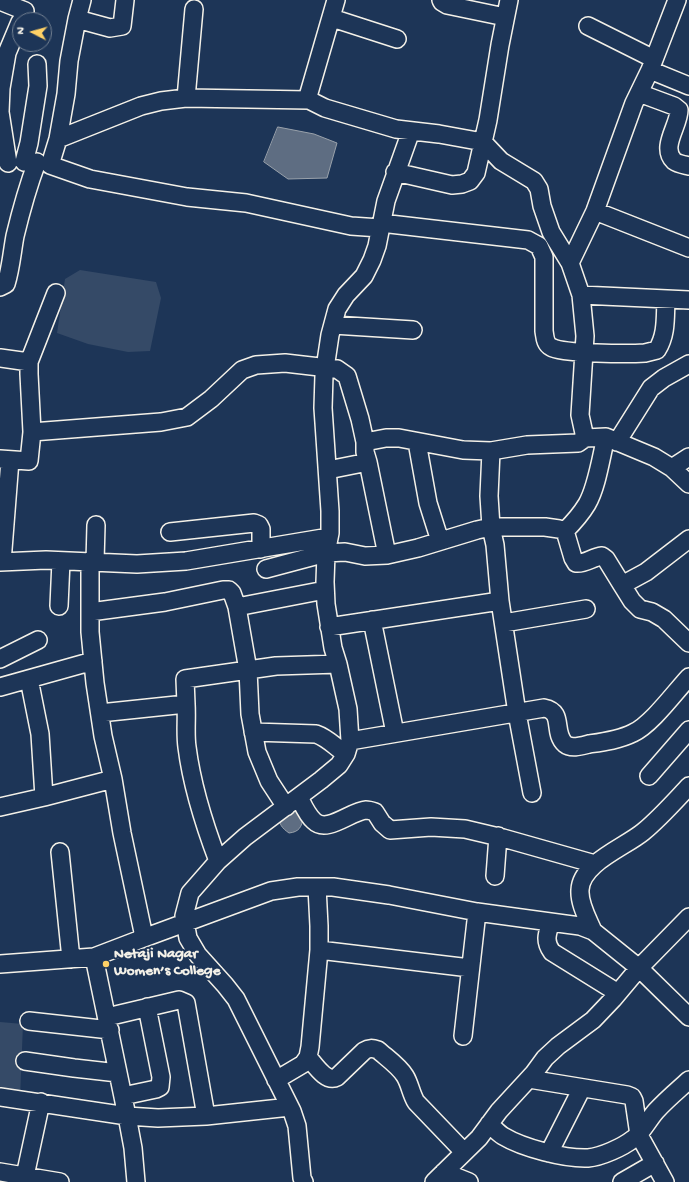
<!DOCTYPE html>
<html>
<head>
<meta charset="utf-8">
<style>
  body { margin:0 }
  #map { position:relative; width:689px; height:1182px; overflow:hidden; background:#1d3557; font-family:"Gochi Hand",sans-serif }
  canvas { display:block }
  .north { position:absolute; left:12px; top:12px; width:40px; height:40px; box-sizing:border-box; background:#1d3557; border:1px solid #738091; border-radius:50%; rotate:276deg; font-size:11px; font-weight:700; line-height:16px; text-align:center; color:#f4f1e8 }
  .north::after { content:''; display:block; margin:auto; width:14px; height:18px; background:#ffd166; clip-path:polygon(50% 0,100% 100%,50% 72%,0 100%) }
</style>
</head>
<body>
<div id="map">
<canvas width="689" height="1182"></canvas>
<div class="north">N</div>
</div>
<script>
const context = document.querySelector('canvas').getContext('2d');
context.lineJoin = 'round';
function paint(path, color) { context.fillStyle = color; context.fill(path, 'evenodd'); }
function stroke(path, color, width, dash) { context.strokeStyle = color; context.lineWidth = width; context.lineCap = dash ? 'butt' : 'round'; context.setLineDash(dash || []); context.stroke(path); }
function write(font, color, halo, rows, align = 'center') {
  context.font = font + ' "Gochi Hand",sans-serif'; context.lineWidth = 4; context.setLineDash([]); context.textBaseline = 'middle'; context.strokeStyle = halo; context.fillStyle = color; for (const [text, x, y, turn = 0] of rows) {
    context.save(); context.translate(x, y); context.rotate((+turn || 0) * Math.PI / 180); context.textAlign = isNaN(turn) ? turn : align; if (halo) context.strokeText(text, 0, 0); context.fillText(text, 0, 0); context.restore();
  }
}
paint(new Path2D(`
  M80 270 156 282 161 298 150 351 128 352 88 344 57 333 65 279Z
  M0 1022 23 1024 20 1099 0 1096Z`), '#354a67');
const water = new Path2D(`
  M278 127 314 134 337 143 327 178 288 179 264 162Z
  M297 809 303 817C302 827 299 832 289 833 282 828 278 824 280 815Z`);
paint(water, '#5e6d82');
stroke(water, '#9aa2ab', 1);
const minor = new Path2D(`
  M0 0V1L25 11
  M125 0 122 26 110 28 77 19 69 61 66 94 58 139 50 165 90 179 187 197 246 203 351 226 380 228
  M336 0 309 93V100L325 108 396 129 439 134 483 142 501 161 534 181 539 189 542 206 551 232 570 263
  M441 0 442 2 447 5 505 17
  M677 0 650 70 634 103 595 211 570 263 581 295 585 336 580 415 585 438 606 437 654 457 672 468 689 484
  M332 18 397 39
  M77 19 82 0
  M588 26 654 59
  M650 70 689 86
  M639 93 674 106 679 110C679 126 660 147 674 161 678 164 685 165 689 166
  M186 98 194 9
  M58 139 141 106 161 101 186 98 309 100
  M24 162 29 143 38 86 37 64
  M8 163 0 112 1 88 7 53 20 22
  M395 172 452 185 462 184 470 181 476 173 488 120 500 45 509 0
  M595 211 689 248
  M381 223 528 240 539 246 544 257V331C545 337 545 344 551 347 562 354 630 354 645 353 649 352 653 351 657 350 667 334 665 317 666 299
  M0 287 6 284C11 268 12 252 15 236 21 211 28 186 37 162
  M581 295 689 300
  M333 325 413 330
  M0 358 29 362
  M32 432 29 374V362L56 293
  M417 442 428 503 440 541
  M617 442 651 388 664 378 689 364
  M491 451 489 496 491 527 495 545 500 601 517 713 532 793
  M0 459 29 461 32 432 161 422 187 417 211 399 242 370 256 365 285 363 337 369 347 376 360 419 365 442
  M368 462 387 555
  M672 468 689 457
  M328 470 368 462 365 452V442L386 438H399L463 450 491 451 527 445 578 443 585 438
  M565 531C573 523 581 514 587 504 597 487 601 457 606 437
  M170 532 254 523 259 525 261 529V549
  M689 539 646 572 622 585 632 601 640 609 652 612 664 619 689 643
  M0 562 46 560 137 564 186 561 329 537
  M2 562 10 460
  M95 562 96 525
  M266 569 326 553 345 552 365 556 387 555 418 548 477 530 491 527H545L559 529 565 531 573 558 576 563C586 564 592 557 602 556L606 559 622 585
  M59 606 61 561
  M237 607 325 590
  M90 612 165 602 223 590H229L232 593 237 607 248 670 250 714 257 752 269 781 286 807
  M372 620 395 733
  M504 623 586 609
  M329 627 500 601
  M0 659 38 640
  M29 679 40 734 44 797
  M0 687 93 661
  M186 704C187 719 185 733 187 747 192 787 204 824 218 861
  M100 713 186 704 185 679 276 666 338 664
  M253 732 316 734C328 738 335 747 346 754
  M350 741 544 708C565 712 552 732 565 744 571 749 581 746 589 744 603 742 619 740 633 733 651 725 675 692 689 677
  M649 776 689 730
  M299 797C303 805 307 815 314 821 327 834 351 811 366 810 369 810 372 811 375 812L382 823 390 830 431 827 465 829 503 838 595 864
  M0 807 44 797 113 779
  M60 852 71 959
  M495 876 498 836
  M551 922C547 934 544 941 552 952L618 993
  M593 931C588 919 579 904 580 890 581 863 625 847 643 832 660 818 674 802 689 786
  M141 939 271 891 298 887H333L389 895 477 912 565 924 580 926 593 931 639 968 689 1017
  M319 950 470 968
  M94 957 127 1116 133 1148 136 1182
  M0 964 94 957 141 939 143 932 122 833 113 779 103 736 95 683 90 632V561
  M107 1017 179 1000 186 1003 206 1116
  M29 1021 110 1030
  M463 1036 477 912
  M308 1057C315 1065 326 1083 337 1077L364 1051C369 1048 372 1048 378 1050 387 1058 399 1066 405 1076 410 1084 411 1094 416 1102L464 1152
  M25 1061 74 1068 118 1073
  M529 1079 627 1095 632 1097 634 1101 639 1135 665 1182
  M276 1080 303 1064 308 1057 310 1047 319 950V926L317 887
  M123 1096 156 1089 160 1087 161 1077 147 1007
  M0 1097 127 1116 158 1118 206 1116 290 1107
  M489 1124C494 1128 498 1133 503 1136 523 1148 565 1159 588 1158 601 1157 623 1147 633 1139 642 1133 648 1120 656 1111 666 1100 678 1090 689 1080
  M549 1153 582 1088
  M0 1172 60 1182
  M444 1172 469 1182
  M27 1182 25 1176 41 1102
  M304 1182 302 1178 297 1126 292 1111 236 999 225 985 198 955 188 938 184 916 190 893 218 861 245 837 321 780 339 765 346 754 350 741 348 709 338 664 333 648 326 604 325 582 326 553 330 533V511L323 408 324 375 330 335 337 309 346 295 364 276 372 260 377 246 386 201 411 131
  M434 1182 479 1138 499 1111 534 1073 545 1058 558 1046 593 1020 613 999 639 968 689 917
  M622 1182 655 1163`);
stroke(minor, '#f4f1e8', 20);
stroke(minor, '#1d3557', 17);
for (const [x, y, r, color] of [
  [106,964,4,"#ffd166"]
]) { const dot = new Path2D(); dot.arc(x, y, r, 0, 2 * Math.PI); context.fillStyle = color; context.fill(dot); stroke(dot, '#1d3557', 1.5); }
write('bold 15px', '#f4f1e8', '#1d3557', [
  ["Netaji Nagar",114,955],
  ["Women’s College",114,972]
], 'left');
</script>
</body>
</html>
